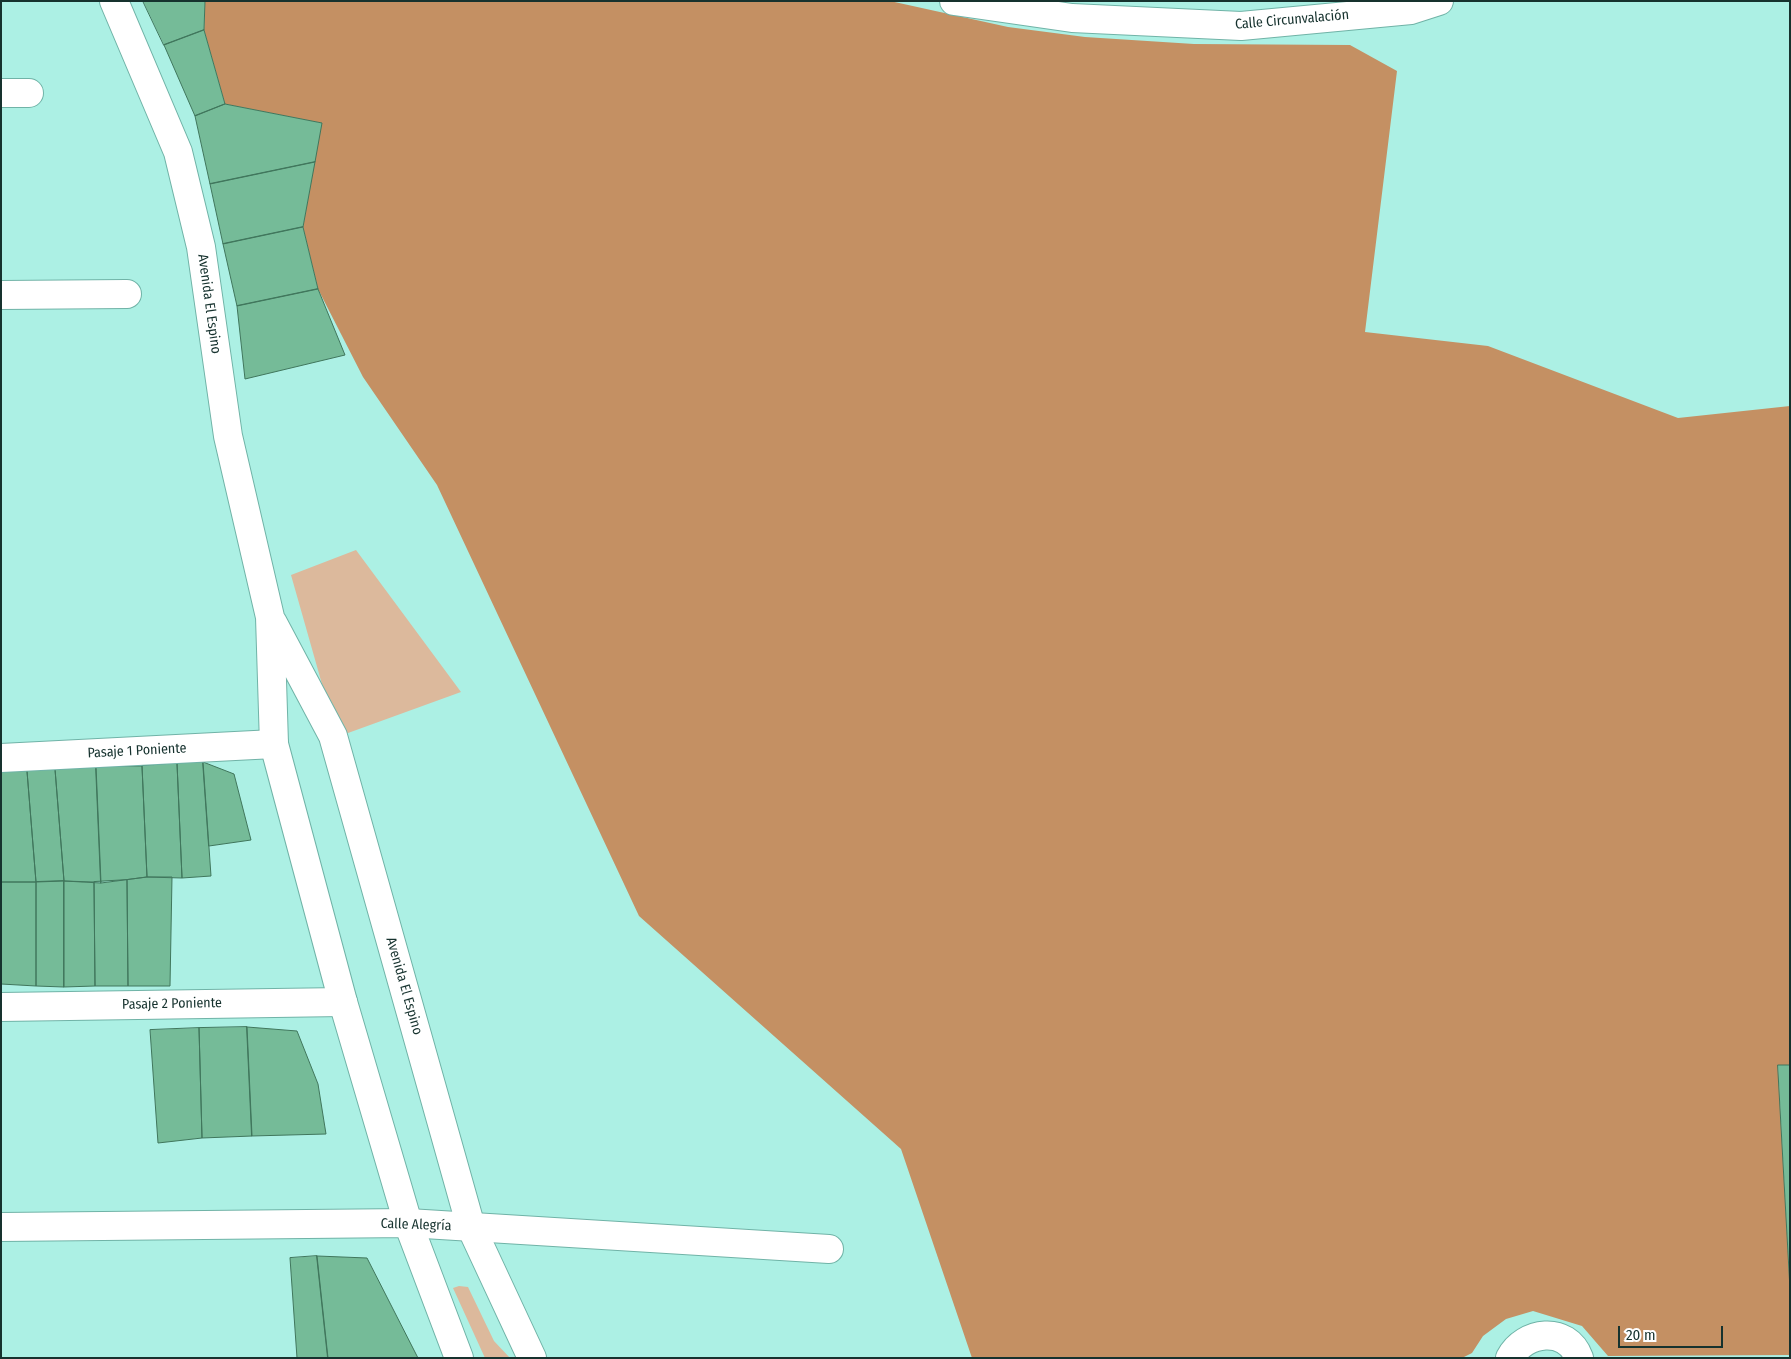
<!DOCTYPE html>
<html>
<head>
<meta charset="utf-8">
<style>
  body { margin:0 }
  #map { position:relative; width:1791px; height:1359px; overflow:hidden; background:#acf0e4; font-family:"Fira Sans Condensed",sans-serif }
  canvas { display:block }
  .frame { position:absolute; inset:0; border:2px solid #16322e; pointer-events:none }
  .scale { position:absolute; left:1618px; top:1326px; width:105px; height:22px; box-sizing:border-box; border:2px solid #16322e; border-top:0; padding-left:6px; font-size:15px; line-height:18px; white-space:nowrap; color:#16322e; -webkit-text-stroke:4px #fff; paint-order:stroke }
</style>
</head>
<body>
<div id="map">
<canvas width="1791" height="1359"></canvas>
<div class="frame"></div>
<div class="scale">20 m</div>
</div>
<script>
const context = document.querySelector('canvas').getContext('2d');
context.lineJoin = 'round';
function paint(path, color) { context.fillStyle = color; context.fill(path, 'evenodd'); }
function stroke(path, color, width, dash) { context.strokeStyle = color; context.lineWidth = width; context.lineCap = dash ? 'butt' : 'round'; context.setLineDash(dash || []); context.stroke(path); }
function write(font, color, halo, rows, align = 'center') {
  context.font = font + ' "Fira Sans Condensed",sans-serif'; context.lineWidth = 5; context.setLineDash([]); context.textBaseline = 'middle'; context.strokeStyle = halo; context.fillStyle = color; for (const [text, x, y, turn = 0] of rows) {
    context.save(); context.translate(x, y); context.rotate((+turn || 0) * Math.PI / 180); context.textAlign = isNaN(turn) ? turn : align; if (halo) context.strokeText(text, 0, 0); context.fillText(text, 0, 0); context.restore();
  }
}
paint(new Path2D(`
  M356 550 461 692 337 737 291 575Z
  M459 1286 468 1287 494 1341 510 1358H485L453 1288Z`), '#dcb99c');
paint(new Path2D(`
  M205 1H890L1008 27 1085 37 1194 44 1350 45 1397 71 1365 332 1488 346 1678 418 1790 406V1065L1778 1066 1790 1289V1355L1608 1356 1582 1326 1533 1311 1506 1319 1483 1336 1472 1353 1462 1358H972L901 1149 639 916 437 485 363 377 318 289 303 227 321 123 225 104 204 30Z`), '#c49063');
const building = new Path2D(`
  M143 1H205L204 30 164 45Z
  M204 30 225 104 195 116 164 45Z
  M225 104 322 123 315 162 210 184 195 116Z
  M315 162 303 227 223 244 210 184Z
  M303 227 318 289 237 306 223 244Z
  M318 289 345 355 245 379 237 306Z
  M203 762 211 876 182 878 177 763Z
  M203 762 234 774 251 840 209 846Z
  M177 763 182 878 147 877 142 766Z
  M96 766 101 883 64 881 55 769Z
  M96 766H142L147 877 101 883Z
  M55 769 64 881 36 882 27 771Z
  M27 771 36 882H1V772Z
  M147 877H172L170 986H128L127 880Z
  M127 880 128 986H95L94 882Z
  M64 881V987L36 986V882Z
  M64 881 94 882 95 986 64 987Z
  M1 882H36V986L1 984Z
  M247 1027 297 1031 318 1084 326 1134 252 1136Z
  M247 1027 252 1136 202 1138 199 1028Z
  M199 1028 202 1138 158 1143 150 1030Z
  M1778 1065H1790V1289Z
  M317 1256 367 1258 418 1358H328Z
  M317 1256 328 1358H297L290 1258Z`);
paint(building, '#75bb98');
stroke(building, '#40765c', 1);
const street = new Path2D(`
  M954 1 1072 18 1241 26 1411 10 1439 1
  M1 93H29
  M1 295 127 294
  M1 758 274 744
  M1 1007 343 1002
  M1 1227 408 1223 829 1249
  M1510 1358C1524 1331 1567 1325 1579 1358`);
const secondary = new Path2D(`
  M114 1 178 152 201 247 228 436 270 617 274 744 343 1002 408 1223 459 1358
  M273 623 333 736 471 1227 532 1358`);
stroke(street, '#70b3a7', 30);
stroke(secondary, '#70b3a7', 30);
stroke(street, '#fff', 28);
stroke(secondary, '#fff', 28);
write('14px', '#16322e', '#fff', [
  ["Calle Circunvalación",1292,20,-5],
  ["Avenida El Espino",209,304,82],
  ["Pasaje 1 Poniente",137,751,-3],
  ["Avenida El Espino",404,986,74],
  ["Pasaje 2 Poniente",172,1004,-1],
  ["Calle Alegría",416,1225,2]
]);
</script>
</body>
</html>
